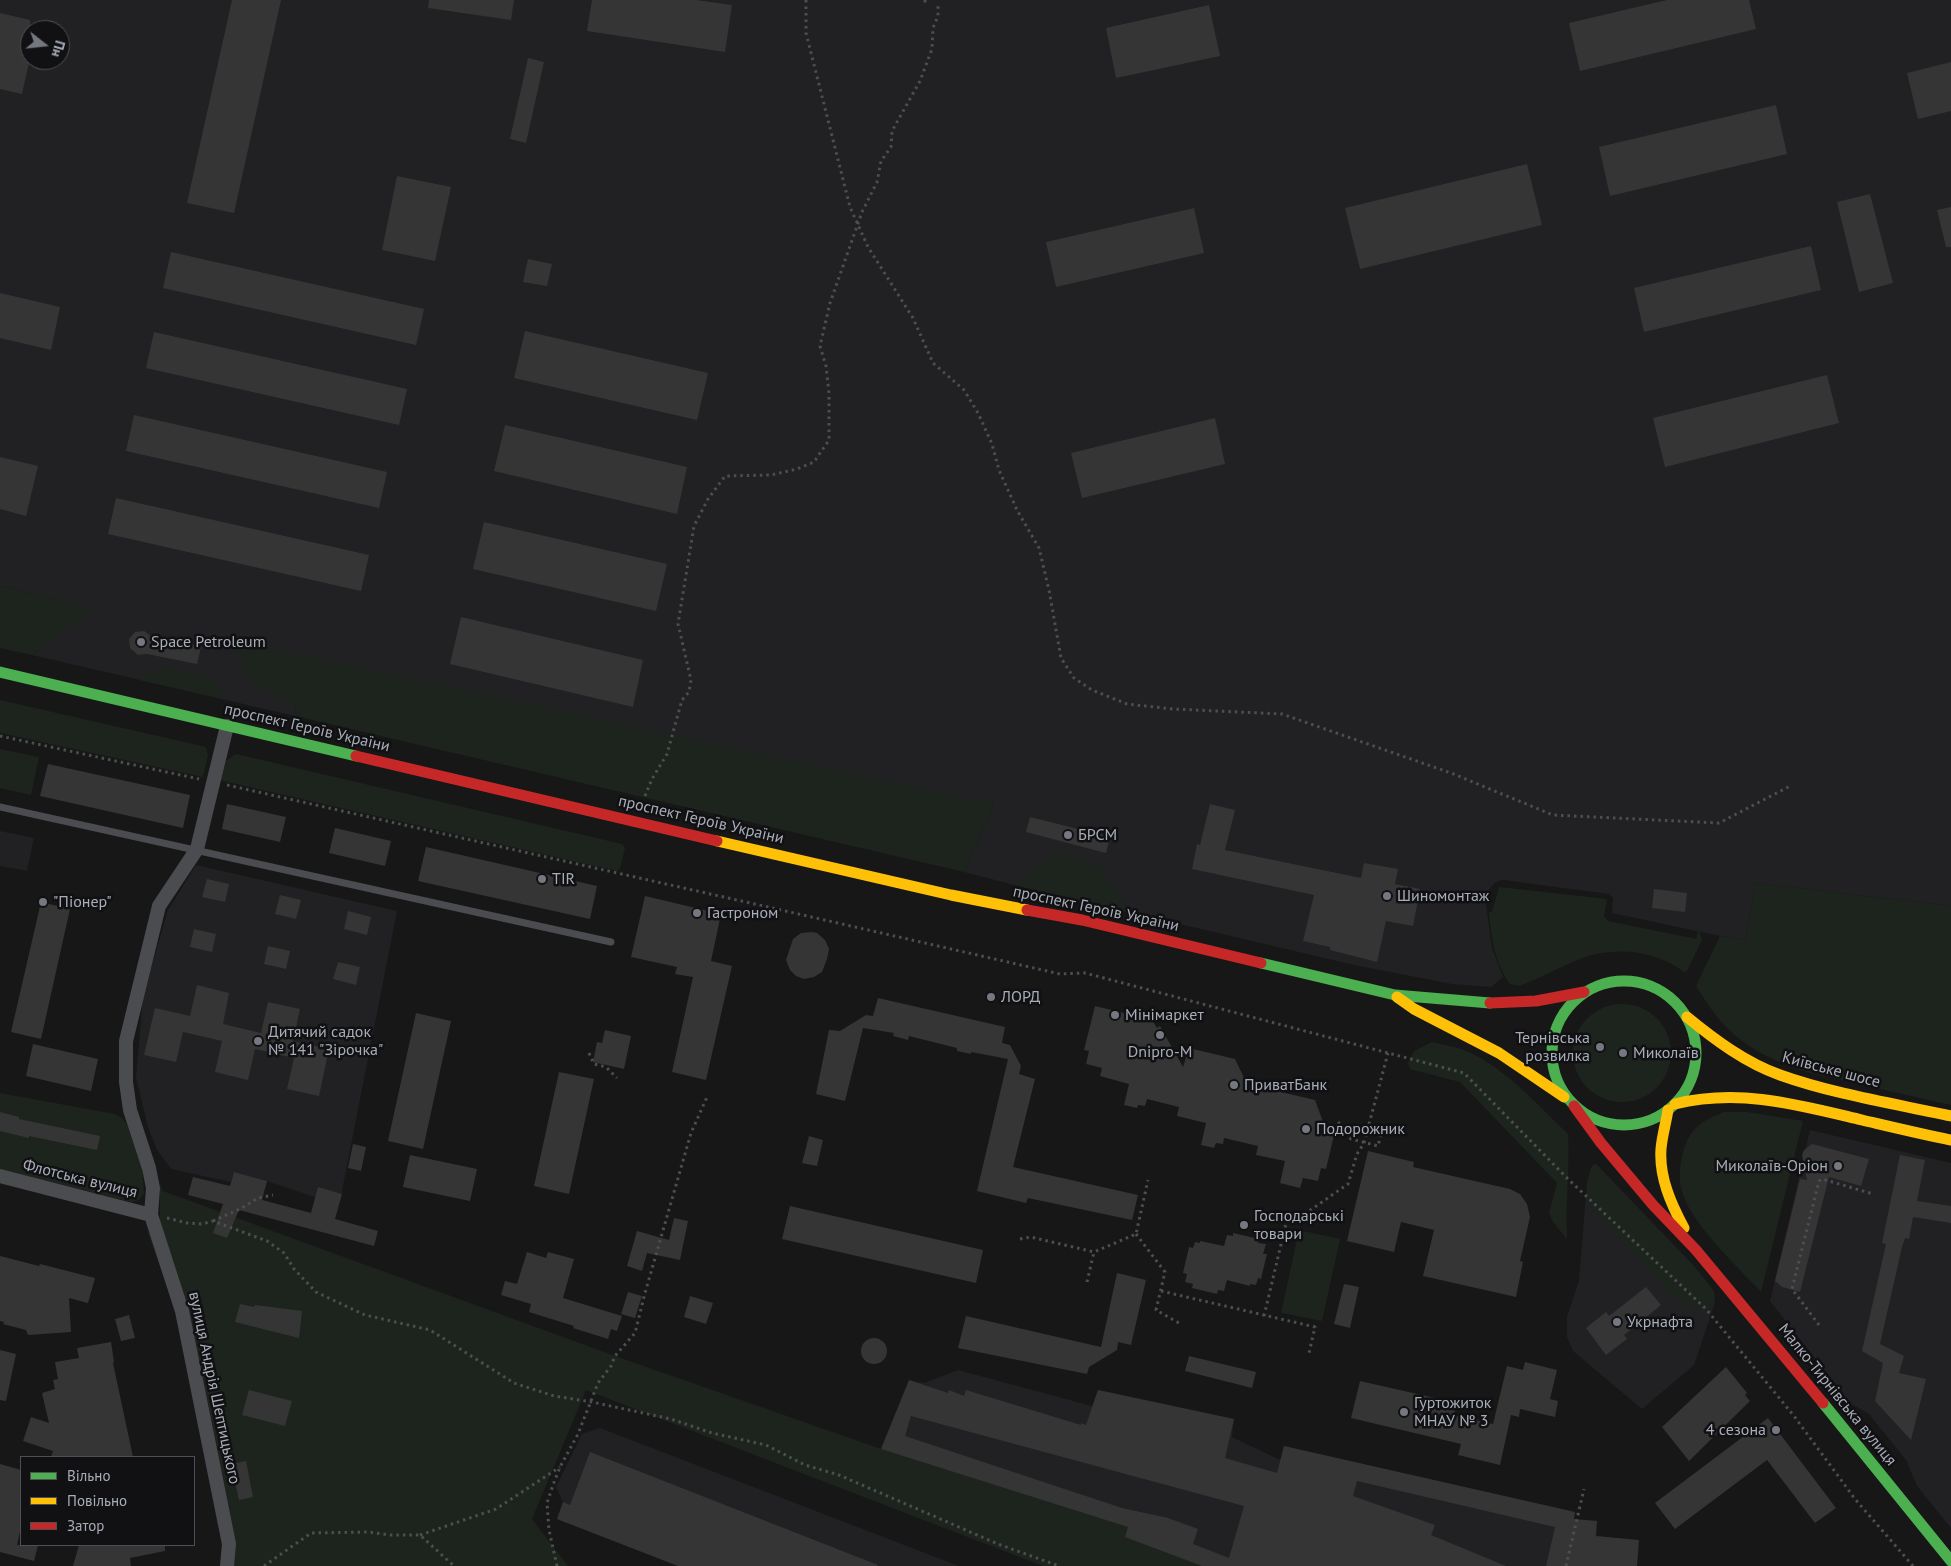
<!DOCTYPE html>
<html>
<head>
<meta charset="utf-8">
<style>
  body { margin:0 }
  #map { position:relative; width:1951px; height:1566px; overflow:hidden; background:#171717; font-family:"PT Sans",sans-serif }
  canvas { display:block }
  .legend { position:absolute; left:20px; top:1456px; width:175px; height:90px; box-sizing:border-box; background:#111113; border:1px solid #4d4f55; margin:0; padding:6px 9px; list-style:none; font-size:15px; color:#a8adb8 }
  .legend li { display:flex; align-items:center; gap:10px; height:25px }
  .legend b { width:25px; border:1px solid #4d4f55 }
  .north { position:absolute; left:20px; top:20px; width:50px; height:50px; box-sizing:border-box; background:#111113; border:1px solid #4d4f55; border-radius:50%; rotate:106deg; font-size:14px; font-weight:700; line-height:20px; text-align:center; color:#a8adb8 }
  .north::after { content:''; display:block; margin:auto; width:18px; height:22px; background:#757880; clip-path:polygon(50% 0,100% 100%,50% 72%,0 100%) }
</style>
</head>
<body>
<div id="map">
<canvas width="1951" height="1566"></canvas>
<ul class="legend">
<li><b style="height:6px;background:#4caf50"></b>Вільно</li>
<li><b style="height:6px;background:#ffc107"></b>Повільно</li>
<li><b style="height:6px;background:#c62828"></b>Затор</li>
</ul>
<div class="north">Пн</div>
</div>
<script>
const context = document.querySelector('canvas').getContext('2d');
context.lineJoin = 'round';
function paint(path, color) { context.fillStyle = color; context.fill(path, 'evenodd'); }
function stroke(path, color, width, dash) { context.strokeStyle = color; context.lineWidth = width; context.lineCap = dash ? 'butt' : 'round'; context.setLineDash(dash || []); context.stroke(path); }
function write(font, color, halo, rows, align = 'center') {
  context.font = font + ' "PT Sans",sans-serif'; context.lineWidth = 5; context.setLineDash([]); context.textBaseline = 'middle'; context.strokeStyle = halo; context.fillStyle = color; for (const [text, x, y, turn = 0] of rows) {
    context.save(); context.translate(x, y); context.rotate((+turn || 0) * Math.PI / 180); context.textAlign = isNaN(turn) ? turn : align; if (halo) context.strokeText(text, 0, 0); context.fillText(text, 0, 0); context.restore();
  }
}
paint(new Path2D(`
  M0 0H1951V906L1755 883 1746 940 1720 936 1612 913 1613 898 1609 894 1503 880 1496 882 1490 888 1486 904 1492 948 1503 977 1491 987 1452 984 1354 965 1014 885 964 872 994 804 254 685 296 706 295 716 32 655 94 608 0 586ZM30 30H60V60H30Z
  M0 831 34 838 27 871 0 866Z
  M196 865 397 911 341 1196 332 1203 267 1181 234 1172 231 1182 171 1169 157 1150 148 1127 136 1078 143 996 168 910Z
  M1810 1130 1951 1163V1528L1917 1486 1906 1460 1868 1413 1851 1404 1770 1301Z
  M1596 1164 1693 1265 1714 1291 1715 1302 1694 1365 1642 1409 1573 1351 1567 1337V1317L1579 1280 1586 1195 1590 1171 1592 1166Z
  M958 1370 1092 1406 1098 1390 1234 1419 1232 1437 1280 1460 1284 1446 1575 1512 1562 1566H1202L881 1449 909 1380 924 1383Z
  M600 1428 959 1566H678L557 1519 563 1502 556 1487 582 1434Z`), '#212123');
paint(new Path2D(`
  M0 586 95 608 32 655 0 648Z
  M227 639 994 804 964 872 295 716 296 706 254 685Z
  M161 667 211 678 221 693 222 699 140 680 144 676Z
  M0 700 206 747 208 755 203 777 0 733Z
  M0 749 39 757 31 795 0 788Z
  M236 754 622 844 625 848 620 869 617 871 223 781 221 780 226 761Z
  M1061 853C1068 855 1077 856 1084 858 1106 865 1120 894 1129 913L1014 885C1028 872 1041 858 1061 853Z
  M1755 883 1951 906V1105L1871 1087 1867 1084C1814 1077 1753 1061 1718 1018 1710 1008 1703 997 1696 986L1720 936 1746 940Z
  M1499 887 1607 899 1604 916 1608 921 1696 939 1698 931H1699L1702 940 1687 971 1684 972C1657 951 1616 946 1583 958 1561 966 1541 978 1519 986L1510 984C1495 963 1492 941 1489 915V912H1492Z
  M1573 1053a49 49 0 1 1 98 0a49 49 0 1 1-98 0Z
  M1432 1042C1444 1045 1458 1047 1469 1052 1508 1071 1537 1104 1568 1134 1570 1169 1565 1204 1567 1239L1553 1222 1549 1213 1557 1183 1460 1082 1410 1069 1408 1063 1414 1051Z
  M0 1093 115 1114 122 1118 128 1126 142 1165 144 1193 139 1200 131 1202 0 1169Z
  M1724 1112H1747L1803 1121 1761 1292C1738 1267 1690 1223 1682 1191 1678 1178 1680 1165 1683 1153 1690 1127 1702 1121 1724 1112Z
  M1596 1164 1693 1265 1714 1291 1715 1298 1712 1305C1697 1314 1688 1310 1675 1299L1593 1210C1583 1197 1586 1181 1592 1166Z
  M160 1184 163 1191 615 1356 881 1449 1128 1527 1126 1537 1202 1566H1043L586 1390 532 1519 568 1566H222L223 1548 178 1318 148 1233 160 1230Z
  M1299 1230 1340 1239 1322 1321 1281 1313Z`), '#1d241e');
paint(new Path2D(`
  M232 0H281L234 213 187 203Z
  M429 0H514L511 20 428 8Z
  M592 0H696L732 5 725 52 587 31Z
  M1667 0H1749L1756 29 1580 71 1569 23Z
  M1209 5 1220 56 1116 78 1106 28Z
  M0 13 30 20V58L22 94 0 89Z
  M528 58 544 62 526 143 510 139Z
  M1951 62V111L1918 119 1907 73Z
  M1776 105 1787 154 1610 196 1599 147Z
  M1527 164 1542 225 1360 269 1345 208Z
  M397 176 451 187 435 261 382 250Z
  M1870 194 1893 283 1859 292 1837 202Z
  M1951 207V247H1946L1937 210Z
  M1194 208 1204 253 1056 287 1046 242Z
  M1811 246 1821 290 1644 332 1634 288Z
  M171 252 424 309 416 345 163 288Z
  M528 259 552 264 547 286 523 282Z
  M0 293 60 307 51 350 0 338Z
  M525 331 708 373 697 420 514 378Z
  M154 332 407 389 399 425 146 368Z
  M1827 375 1839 423 1665 467 1653 418Z
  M134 415 387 472 379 508 126 451Z
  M1215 418 1225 464 1082 498 1071 453Z
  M505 425 687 467 677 514 494 471Z
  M0 457 38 466 26 516 0 509Z
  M116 498 369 555 361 591 108 534Z
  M484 522 667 564 656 611 473 569Z
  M461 617 643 660 633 707 450 664Z
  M144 631 151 636 201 647 197 664 147 654 138 655 130 648 129 639 135 632Z
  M48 764 190 795 183 828 40 796Z
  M227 804 286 817 280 842 222 829Z
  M1210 804 1235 810 1225 850 1361 878 1364 863 1398 869 1395 884 1420 889 1413 926 1386 921 1377 962 1330 950V947L1303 941 1314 895 1192 869 1197 844 1200 845Z
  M1030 817 1110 837 1106 853 1026 832Z
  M335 828 391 841 385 866 329 853Z
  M426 847 597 886 590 919 418 881Z
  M207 879 229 884 225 902 202 897Z
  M1654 889 1687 893 1685 912 1652 908Z
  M280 895 301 900 296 919 275 914Z
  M645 896 721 914 711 961 732 966 706 1080 672 1072 693 977 675 974 677 967 631 957Z
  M41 902 70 909 41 1039 11 1032Z
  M348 911 371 917 367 935 344 929Z
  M194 929 216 934 212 952 190 947Z
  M812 932 817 933 825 940 829 949 827 959 822 972 814 977 804 979 796 976 790 970 786 960 793 939 801 933Z
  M268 946 290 951 286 969 264 964Z
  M338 962 360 967 356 985 333 979Z
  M197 985 229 993 223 1024 261 1033 268 1002 300 1009 293 1041 329 1049 319 1096 287 1089 294 1058 255 1049 248 1080 215 1072 222 1041 183 1032 176 1062 144 1055 155 1008 190 1016Z
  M878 998 1005 1027 1002 1043 1010 1045 1021 1066 1019 1074 1035 1079 1013 1167 1138 1195 1132 1220 1028 1198 1026 1203 977 1191 1008 1059 971 1052V1054L957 1051V1048L909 1036 908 1040 893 1036 894 1033 863 1028 845 1101 816 1094 829 1030 840 1031 866 1015 873 1016Z
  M1095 1006 1152 1020 1157 1028 1160 1026 1183 1067 1189 1048 1235 1059 1247 1084 1315 1100 1326 1130 1335 1131 1326 1169 1321 1168 1318 1181 1303 1178 1300 1188 1280 1183 1285 1161 1256 1155 1258 1146 1224 1138 1223 1144 1216 1143 1214 1148 1201 1145 1206 1123 1177 1116 1179 1107 1147 1099 1145 1106 1138 1105 1137 1108 1124 1105 1129 1084 1100 1076 1102 1068 1086 1064 1089 1051 1084 1050Z
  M416 1013 451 1021 423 1149 388 1141Z
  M605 1030 631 1036 624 1069 593 1062 597 1042 602 1043Z
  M33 1044 98 1059 91 1091 26 1076Z
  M559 1072 594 1079 569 1194 534 1186Z
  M0 1112 19 1117V1119L100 1136 97 1150 29 1136V1138L0 1131Z
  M809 1136 823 1140 817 1166 802 1163Z
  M353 1144 366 1147 361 1171 348 1168Z
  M1812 1144 1869 1159 1861 1186 1829 1177 1800 1292 1782 1287 1775 1281 1800 1179 1807 1180 1802 1155 1804 1150Z
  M1368 1151 1414 1162 1413 1167 1510 1189 1520 1194 1527 1204 1530 1217 1520 1261 1523 1262 1516 1297 1423 1276 1434 1230 1401 1222 1394 1252 1347 1241Z
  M410 1155 477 1169 470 1201 403 1187Z
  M1900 1155 1925 1160 1917 1201 1951 1206V1223L1913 1217 1909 1239 1905 1238 1902 1247 1880 1344 1904 1356 1899 1373 1926 1379 1911 1440 1875 1401 1883 1363 1862 1351 1886 1244 1882 1243Z
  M234 1172 267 1181 262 1200 311 1213 318 1187 342 1194 335 1219 378 1231 374 1246 239 1210 227 1238 213 1233 223 1204 188 1195 193 1177 230 1186Z
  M790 1206 983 1250 976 1283 782 1239Z
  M674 1218 688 1221 680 1260 647 1253 642 1271 627 1266 637 1231 669 1240Z
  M1233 1233 1259 1239 1258 1243 1266 1244 1263 1254H1267L1265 1262 1261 1279 1258 1278 1256 1285 1250 1284V1286L1227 1280 1224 1291 1218 1290 1217 1294 1192 1288 1193 1284 1185 1282 1187 1274 1183 1273 1185 1264 1189 1247 1193 1248 1195 1242 1200 1243V1241L1224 1246 1227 1235 1233 1236Z
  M527 1252 546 1258 548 1252 574 1259 563 1298 622 1316 617 1331 611 1329 608 1339 573 1328 574 1326 529 1312 531 1304 501 1295 505 1281 517 1284Z
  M0 1256 39 1266 40 1264 95 1278 88 1303 69 1298 71 1332 28 1335 26 1330 3 1324 4 1322 0 1321Z
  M1117 1273 1146 1280 1131 1345 1118 1342 1117 1350 1089 1367 1087 1374 958 1348 966 1316 1101 1347Z
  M1344 1284 1359 1287 1350 1328 1334 1324Z
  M1646 1287 1661 1305 1624 1335 1627 1339 1606 1355 1586 1328 1606 1312 1609 1316Z
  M628 1292 642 1296 635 1318 621 1314Z
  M690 1296 713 1303 706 1324 684 1317Z
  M240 1304 254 1307 255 1305 302 1311 299 1338 235 1322Z
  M129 1315 135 1338 121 1341 115 1319Z
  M861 1351a13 13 0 1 1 26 0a13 13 0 1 1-26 0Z
  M111 1342 114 1362 113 1363 133 1457H51L53 1451 23 1441 31 1417 49 1423 42 1393 55 1389 53 1380 58 1379 55 1362 79 1358 77 1348Z
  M0 1350 16 1354 6 1401 0 1400Z
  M1189 1356 1256 1372 1252 1388 1185 1371Z
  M1525 1362 1557 1370 1550 1399 1558 1401 1555 1417 1520 1409 1519 1417 1511 1415 1500 1465 1458 1455 1461 1444 1351 1418 1360 1381 1457 1403 1454 1415 1493 1424 1507 1366 1523 1370Z
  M1726 1367 1747 1393 1745 1395 1750 1401 1689 1461 1662 1427Z
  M909 1380 948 1393 949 1390 964 1396 966 1390 1081 1425V1423L1086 1425 1098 1390 1234 1419 1225 1458 1277 1473 1284 1446 1575 1512 1574 1519 1597 1521 1596 1536 1639 1540 1637 1566H1546L1555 1527 1357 1481 1353 1496 1435 1525 1431 1535 1506 1566H1202L1125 1537 1128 1527 881 1449ZM911 1416 1244 1506 1229 1558 1193 1544 1198 1529 1168 1518 1122 1508 905 1436Z
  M249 1390 292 1401 285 1426 242 1415Z
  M1768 1418 1836 1508 1815 1523 1767 1460 1675 1529 1655 1503Z
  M590 1452 878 1565 877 1566H678L557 1519 563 1502 570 1505Z
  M246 1461 253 1497 239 1500 231 1464Z
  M0 1464 21 1470V1527L17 1545H38L34 1561 0 1552Z
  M79 1545H165V1551L130 1558 131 1566H73Z`), '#353536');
stroke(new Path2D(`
  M806 0V33L850 207 868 247 913 318 933 363 964 390 978 413 992 444 999 470 1017 510 1039 548 1049 590 1061 658 1074 678 1092 690 1127 704 1173 709 1282 714 1451 773 1553 815 1719 823 1792 785
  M925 0V4
  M0 736 199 779
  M227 785 768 907 1060 974 1085 973 1464 1073 1568 1179 1706 1309 1794 1416 1855 1499 1913 1566
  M645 796 652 779 667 754 682 700 689 692 691 680 678 624 694 526 708 499 725 476 771 475 797 469 814 462 829 440V393L826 366 820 346 830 303 862 212 877 182 881 161 891 147 892 131 920 81 932 49 933 28 938 16V3
  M589 1053 594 1064 606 1067 617 1078
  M1338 1122 1351 1139 1378 1146 1382 1130
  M167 1218 187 1223 202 1224 213 1221 267 1241 284 1253 294 1269 316 1292 365 1315 430 1330 514 1383 554 1396 592 1402 671 1419 712 1433 766 1445 805 1465 839 1475 998 1544 1059 1566
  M1299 1218 1348 1184 1357 1154 1364 1143 1388 1053
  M213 1221 240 1209 258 1198 273 1195
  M1136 1234 1165 1272 1156 1310 1179 1323
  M1020 1239 1031 1237 1094 1252 1136 1234 1148 1180
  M1087 1282 1094 1252
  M1161 1291 1315 1327 1309 1353
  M1264 1316 1288 1215
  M1819 1325 1792 1289 1819 1181 1822 1179 1873 1194
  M420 1535 496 1509 560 1467
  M264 1566 311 1533 368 1532 390 1535H420L454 1566
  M557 1566 549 1530 547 1503 553 1485 560 1467 578 1434 598 1383 611 1366 615 1356 635 1333 645 1293 691 1133 707 1097
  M1566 1566 1584 1489`), '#4d4e52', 3, [2.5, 4]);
stroke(new Path2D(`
  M0 807 611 942`), '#4b4c50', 7);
stroke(new Path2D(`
  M227 726 197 849 159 906 126 1041V1082L130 1110 149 1168 153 1188 151 1215 182 1311 229 1544 227 1566
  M0 1176 151 1215`), '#4b4c50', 14);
stroke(new Path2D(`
  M0 672 356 756
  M1261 963 1395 995 1490 1003
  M1552 1053a72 72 0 1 1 144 0a72 72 0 1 1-144 0Z
  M1823 1403 1951 1561`), '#4caf50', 11);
stroke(new Path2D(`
  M717 841 951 895 1027 910
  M1397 997 1414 1009 1499 1053 1564 1097
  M1687 1017C1715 1040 1746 1063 1780 1075 1833 1094 1896 1104 1951 1116
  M1675 1104C1740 1088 1799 1105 1862 1120 1892 1127 1921 1134 1951 1140
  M1668 1110C1666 1123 1662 1136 1661 1149 1659 1177 1671 1204 1684 1228`), '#ffc107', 11);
stroke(new Path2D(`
  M356 756 717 841
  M1027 910 1082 920 1261 963
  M1490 1003 1536 1001 1584 992
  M1574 1106 1601 1143 1653 1205 1696 1250 1823 1403`), '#c62828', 11);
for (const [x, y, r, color] of [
  [141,642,5,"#757880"],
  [1068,835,5,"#757880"],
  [542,879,5,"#757880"],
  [1387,896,5,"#757880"],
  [43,902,5,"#757880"],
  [697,913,5,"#757880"],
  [991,997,5,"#757880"],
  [1115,1015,5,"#757880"],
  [1160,1035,5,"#757880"],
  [258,1041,5,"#757880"],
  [1600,1047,5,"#757880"],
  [1623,1053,5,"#757880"],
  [1234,1085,5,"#757880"],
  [1306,1129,5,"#757880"],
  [1838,1166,5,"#757880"],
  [1244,1225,5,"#757880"],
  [1617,1322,5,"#757880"],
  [1404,1412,5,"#757880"],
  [1776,1430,5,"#757880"]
]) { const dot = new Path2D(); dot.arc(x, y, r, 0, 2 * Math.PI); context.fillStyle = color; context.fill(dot); stroke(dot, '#111113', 2); }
write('16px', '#a8adb8', '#111113', [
  ["Space Petroleum",151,642],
  ["БРСМ",1078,835],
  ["TIR",552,879],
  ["Шиномонтаж",1397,896],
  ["\"Піонер\"",53,902],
  ["Гастроном",707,913],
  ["ЛОРД",1001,997],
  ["Мінімаркет",1125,1015],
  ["Дитячий садок",268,1032],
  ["№ 141 \"Зірочка\"",268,1050],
  ["Тернівська",1590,1038,"right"],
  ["розвилка",1590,1056,"right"],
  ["Dnipro-M",1160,1052,"center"],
  ["Миколаїв",1633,1053],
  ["ПриватБанк",1244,1085],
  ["Подорожник",1316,1129],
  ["Миколаїв-Оріон",1828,1166,"right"],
  ["Господарські",1254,1216],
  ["товари",1254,1234],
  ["Укрнафта",1627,1322],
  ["Гуртожиток",1414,1403],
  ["МНАУ № 3",1414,1421],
  ["4 сезона",1766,1430,"right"]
], 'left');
write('16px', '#a8adb8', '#111113', [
  ["проспект Героїв України",307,728,13],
  ["проспект Героїв України",701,820,13],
  ["проспект Героїв України",1096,909,12],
  ["Київське шосе",1831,1070,15],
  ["Флотська вулиця",80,1179,14],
  ["вулиця Андрія Шептицького",214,1388,78],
  ["Малко-Тирнівська вулиця",1837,1395,51]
]);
</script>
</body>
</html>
